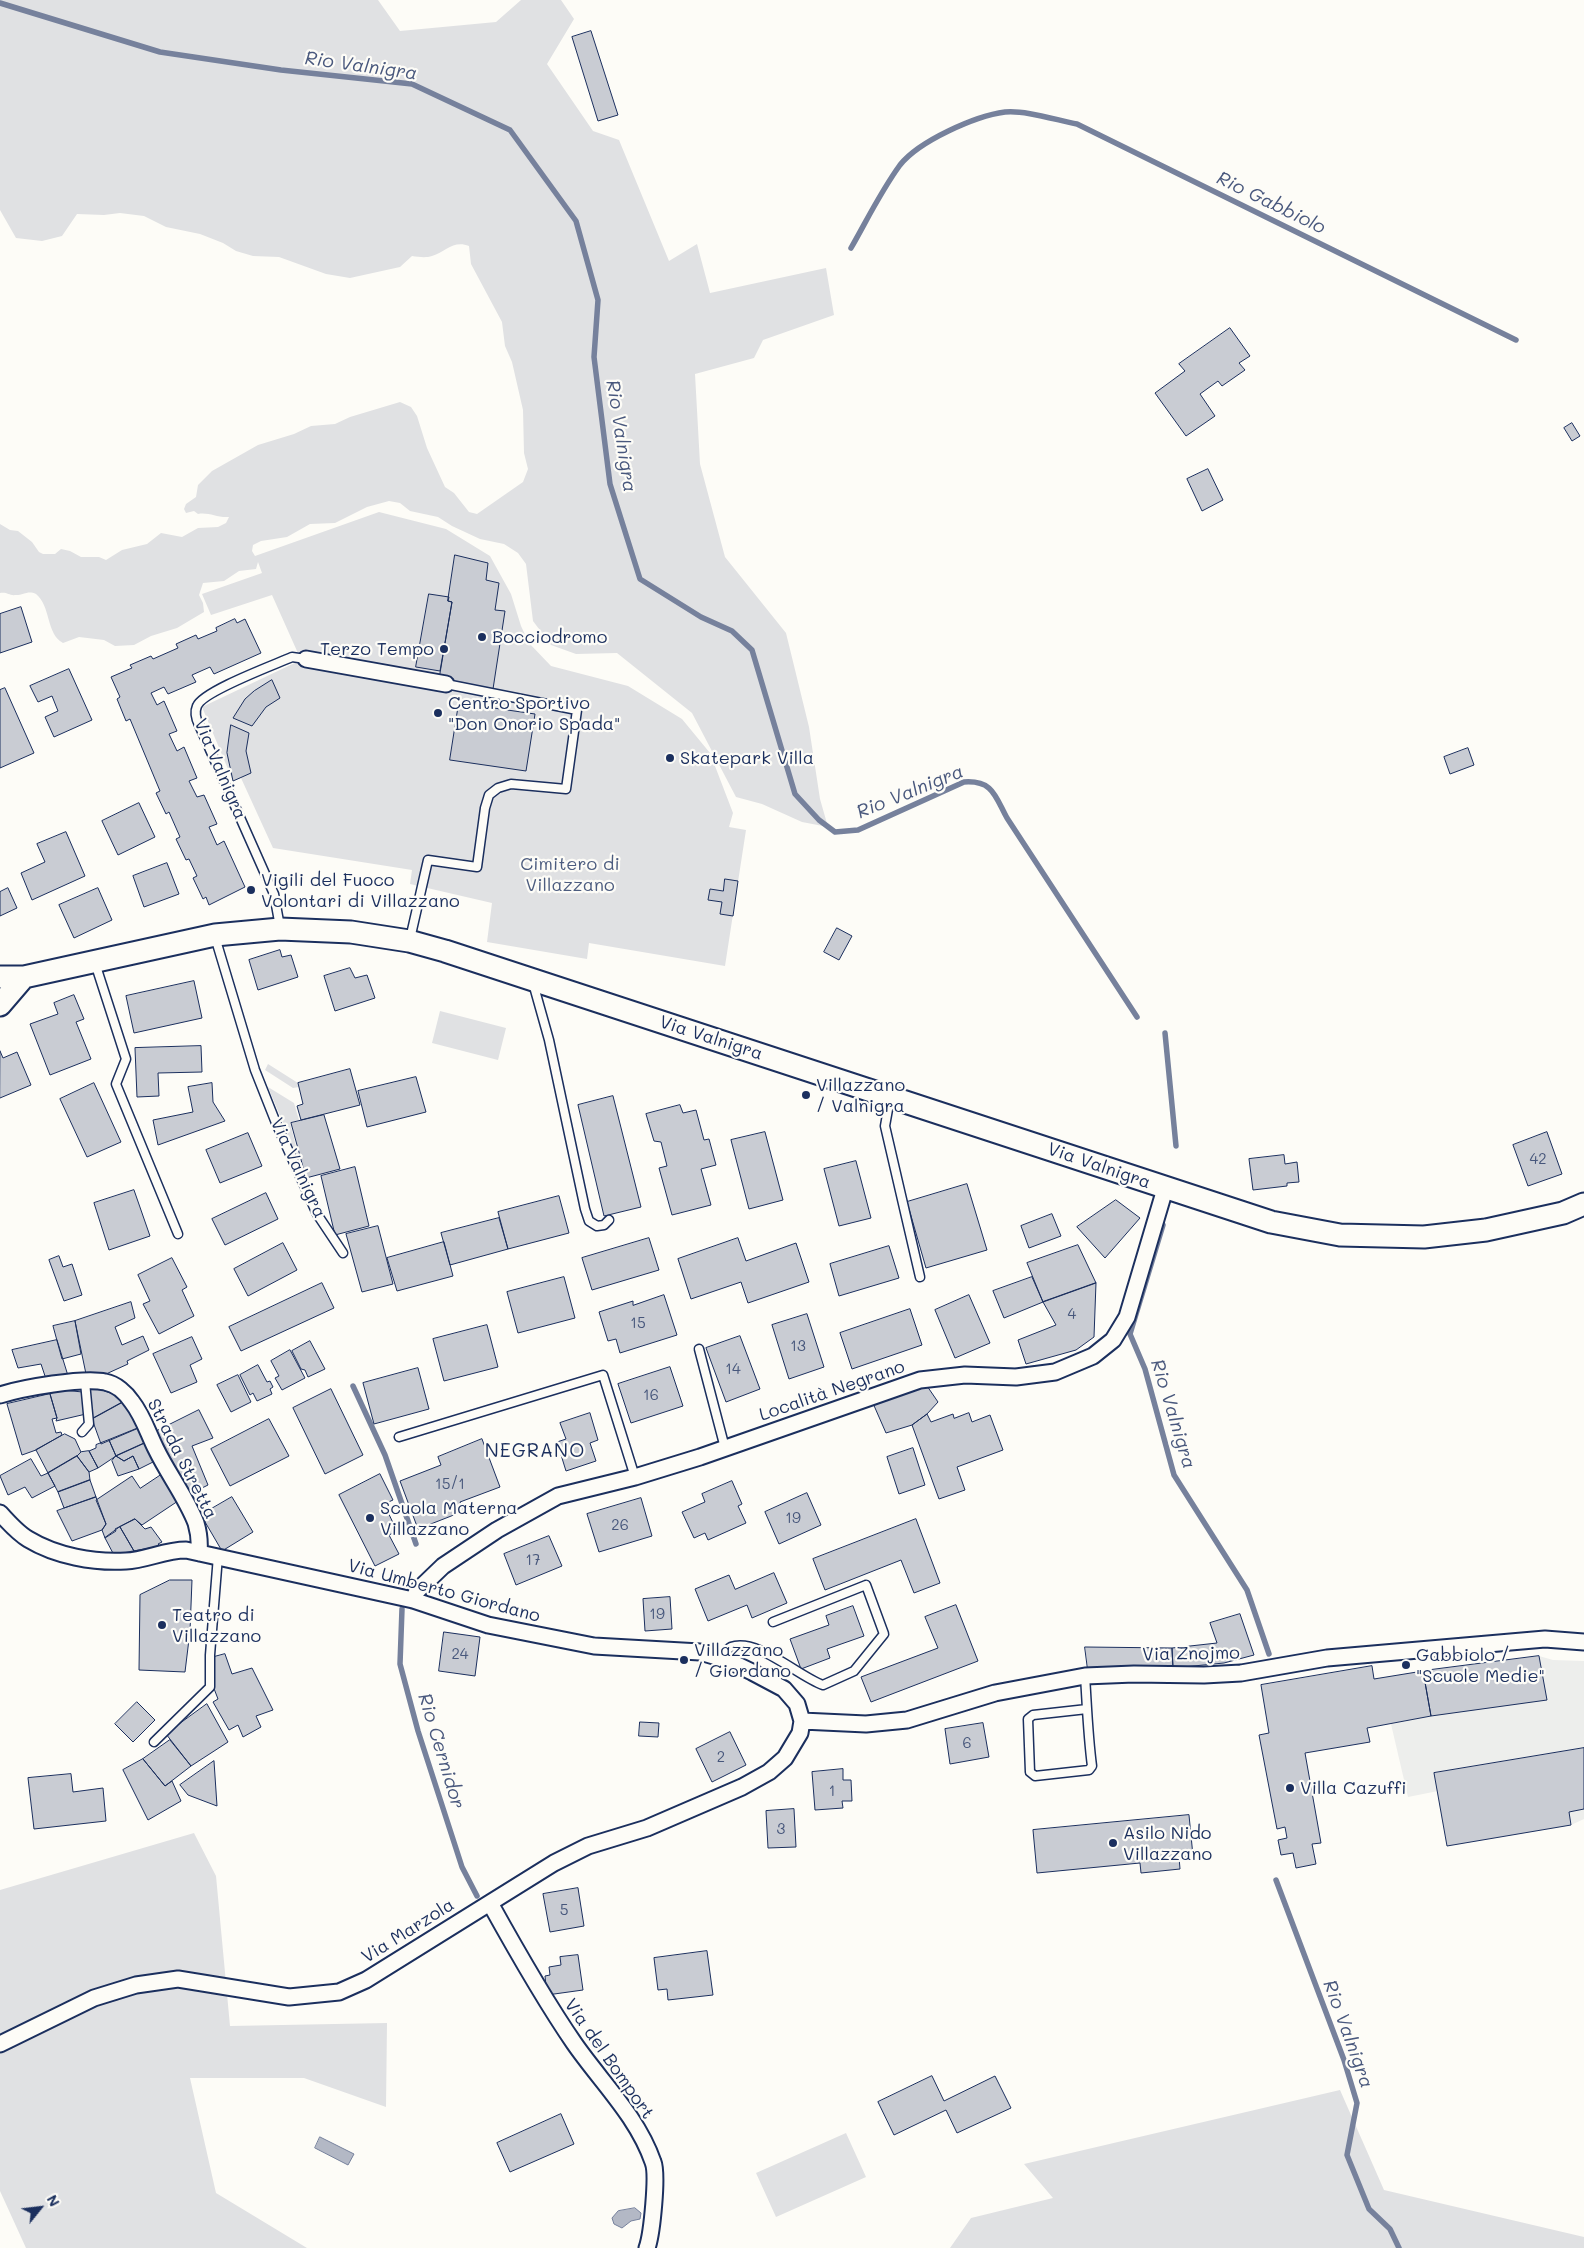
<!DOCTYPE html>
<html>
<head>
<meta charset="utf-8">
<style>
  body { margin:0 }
  #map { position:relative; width:1584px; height:2248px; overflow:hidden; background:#fdfcf7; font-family:Mali,sans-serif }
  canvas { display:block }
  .north { position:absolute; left:15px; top:2183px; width:50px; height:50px; -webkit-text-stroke:4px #fdfcf7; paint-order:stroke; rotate:61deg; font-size:14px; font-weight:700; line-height:20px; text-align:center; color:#1b2f5e }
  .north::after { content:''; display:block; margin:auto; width:18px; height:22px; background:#1b2f5e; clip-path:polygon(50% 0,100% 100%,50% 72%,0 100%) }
</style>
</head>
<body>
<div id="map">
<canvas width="1584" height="2248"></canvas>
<div class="north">N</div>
</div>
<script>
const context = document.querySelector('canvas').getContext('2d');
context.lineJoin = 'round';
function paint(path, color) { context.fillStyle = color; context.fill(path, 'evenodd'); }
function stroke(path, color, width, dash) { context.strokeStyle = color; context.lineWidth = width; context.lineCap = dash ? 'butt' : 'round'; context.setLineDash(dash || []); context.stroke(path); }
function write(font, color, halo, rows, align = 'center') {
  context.font = font + ' Mali,sans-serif'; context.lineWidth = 4.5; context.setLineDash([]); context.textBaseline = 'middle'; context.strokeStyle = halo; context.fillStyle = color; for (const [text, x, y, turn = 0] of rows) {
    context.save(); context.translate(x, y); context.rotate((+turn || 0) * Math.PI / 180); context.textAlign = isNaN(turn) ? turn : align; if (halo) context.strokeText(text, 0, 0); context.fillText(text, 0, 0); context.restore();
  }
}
paint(new Path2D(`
  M1539 1656 1553 1660 1584 1661V1819L1571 1825 1438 1791 1408 1797 1391 1724 1431 1716 1423 1671Z`), '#edeeec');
paint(new Path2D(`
  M0 0H378L400 31 496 22 521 0H561L574 19 547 64 593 131 619 140 669 261 697 244 710 293 826 268 834 315 763 340 754 358 695 374 700 464 725 557 786 633 809 727 820 799 828 827 802 822 762 804 736 797 692 713 617 653 576 654 551 645 533 621 526 564 518 553 504 544 480 539 452 526 438 517 410 511 400 503 389 501 367 507 335 523 310 524 287 537 261 541 253 545 252 551 255 556 379 512 446 529 490 556 511 594 521 626 529 643 551 666 628 686 682 719 710 753 733 813 729 827 746 830 725 966 589 943 587 959 487 942 492 903 410 884 412 870 273 848 241 778 233 781 202 707 301 660 272 595 211 615 202 594 262 573 258 562 256 569 239 571 224 581 203 583 199 595 203 603 204 612 177 628 151 636 134 645 115 646 104 640 79 637 63 643C46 634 51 606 36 594 28 590 24 595 16 595 9 596 8 592 0 593V524L10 530 18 531 32 542 39 552 43 554H55L61 549 70 551 81 557H99L106 560 122 550 147 544 161 533 182 537 198 528 218 527 226 523 229 517C217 518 209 512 198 514L194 511 186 513 184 509 186 504 196 497 198 485 212 471 258 445 294 434 311 426 335 424 350 417 400 402 411 407 417 416 427 448 445 487 454 493 469 512 477 514 523 482 528 469 524 453 523 410 512 362 505 346 502 322 471 264 469 246C453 240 446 252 432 256 426 258 419 257 412 256L400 267 350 278 326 274 279 257 253 256 236 251 223 243 200 234 166 227 144 216 120 213 104 215 77 214 62 236 42 241 16 238 0 210Z
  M440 1011 506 1028 498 1060 432 1043Z
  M268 1064 298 1083 299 1087 293 1088 265 1070Z
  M268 1087 294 1103 299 1120 290 1123 298 1154H296Z
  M194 1833 216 1876 230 2026 387 2023 386 2107 304 2078H190L216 2193 307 2248H26L0 2191V1890Z
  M1340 2090 1384 2190 1584 2237V2248H950L971 2218 1053 2198 1024 2164Z
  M846 2133 866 2177 776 2217 756 2173Z`), '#e0e1e3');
const water = new Path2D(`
  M320 2137 354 2154 348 2165 315 2148Z
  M635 2208 641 2213 640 2219 631 2221 622 2228 614 2224 612 2218 618 2211Z`);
paint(water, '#b3b8c5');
stroke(water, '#76819c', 1);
stroke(new Path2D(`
  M0 3 160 52 281 70 412 84 510 130 576 221 598 300 594 357 610 484 640 579 701 617 732 631 752 650 795 794 819 820 835 832 858 830 964 782C993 780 995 796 1007 818L1137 1017
  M851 248C867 220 881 191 900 165 919 141 975 116 1005 112 1025 110 1056 120 1077 124L1516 340
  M1165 1033 1176 1146
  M1163 1225 1130 1334 1145 1369 1174 1475 1247 1590 1269 1654
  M353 1386 385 1455 416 1544
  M402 1609 400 1664 418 1731 462 1867 477 1896
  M1276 1880 1344 2060 1357 2103 1347 2155 1369 2209 1390 2229 1399 2248`), '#76819c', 5.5);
const building = new Path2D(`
  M591 31 618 115 598 121 572 37Z
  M1230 328 1250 356 1239 363 1245 370 1222 386 1218 381 1200 394 1215 416 1186 436 1155 393 1185 371 1179 364Z
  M1572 423 1580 436 1572 441 1564 428Z
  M1208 469 1223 500 1202 511 1187 479Z
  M455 555 488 563 486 580 499 583 495 610 505 611 493 689 439 679 452 602 448 601Z
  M429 594 449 597 448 601 452 602 440 671 416 667Z
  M21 607 32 642 0 653V614Z
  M235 619 237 623 245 619 261 653 214 674 210 667 192 675 196 682 168 694 164 687 151 693 157 705 164 701 177 731 169 734 177 751 184 747 197 778 189 781 197 797 204 795 217 824 209 827 217 845 224 841 245 887 209 905 206 897 203 899 193 878 197 876 189 859 186 860 176 839 180 837 169 812 166 814 156 793 160 791 130 719 126 721 117 699 120 697 111 677 132 668 130 665 151 656 153 659 178 648 176 644 196 635 198 639 217 631 216 628Z
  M69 669 92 720 54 737 45 717 58 711 52 696 38 702 30 686Z
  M272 680 280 698 266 707 252 726 233 718 245 699 254 691Z
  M5 688 34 753 0 768V690Z
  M459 703 535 714 526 771 450 760Z
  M231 725 249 733 246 751 251 773 233 781 227 753Z
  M1468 748 1474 765 1450 774 1444 757Z
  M139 803 155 837 118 855 102 821Z
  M66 832 85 876 32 900 21 873 45 862 37 844Z
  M167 863 179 894 144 907 133 876Z
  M725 879 738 881 733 916 720 914 722 902 708 900 710 889 723 891Z
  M8 888 17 908 0 916V892Z
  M98 888 112 920 74 938 59 905Z
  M837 928 852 936 839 960 824 952Z
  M280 950 282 957 291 955 298 977 258 990 249 960Z
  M350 968 355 978 367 975 375 998 335 1011 324 976Z
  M194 981 202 1018 134 1033 126 996Z
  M74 995 84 1019 76 1022 91 1059 50 1075 30 1024 58 1014 54 1003Z
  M201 1046 202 1072 158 1073 159 1096 137 1097 135 1048Z
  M0 1051 3 1058 17 1052 31 1085 0 1098Z
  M350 1069 360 1105 301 1120 297 1106 303 1104 298 1083Z
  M416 1077 426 1112 367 1127 358 1091Z
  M94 1083 121 1142 87 1157 60 1099Z
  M212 1083 213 1102 225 1121 158 1145 153 1120 193 1112 188 1087Z
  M613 1096 641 1207 604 1216 578 1105Z
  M680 1105 683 1113 696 1110 704 1140 709 1139 716 1165 701 1169 711 1205 672 1215 659 1168 667 1166 661 1142 654 1141 646 1114Z
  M324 1115 340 1169 306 1178 291 1123Z
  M765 1132 783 1200 749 1209 731 1140Z
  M1547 1132 1562 1174 1528 1186 1513 1145Z
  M248 1133 262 1166 220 1183 206 1150Z
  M1284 1155 1285 1164 1297 1162 1299 1182 1287 1183V1186L1253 1190 1249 1159Z
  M856 1161 871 1218 839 1226 824 1169Z
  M355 1167 369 1226 335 1235 321 1176Z
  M967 1184 987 1250 926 1268 907 1202Z
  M134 1190 150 1236 109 1250 94 1203Z
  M266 1193 278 1219 225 1245 212 1219Z
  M559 1196 569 1233 508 1249 498 1212Z
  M1116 1200 1140 1218 1105 1258 1077 1227Z
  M1052 1214 1061 1236 1029 1248 1021 1226Z
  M499 1218 508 1249 450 1265 441 1233Z
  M378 1226 393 1284 362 1292 346 1234Z
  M649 1238 659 1270 592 1290 582 1258Z
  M738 1238 746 1261 796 1243 809 1282 748 1303 741 1282 691 1299 678 1259Z
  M444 1242 453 1276 397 1291 387 1258Z
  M283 1243 297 1270 248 1296 234 1269Z
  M1078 1245 1096 1283 1043 1302 1027 1263Z
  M889 1246 899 1278 839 1296 830 1264Z
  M59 1256 63 1267 72 1264 82 1295 64 1301 49 1260Z
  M172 1258 187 1287 182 1290 194 1316 159 1334 143 1304 150 1301 138 1275Z
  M564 1277 575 1318 518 1333 507 1292Z
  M1032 1277 1043 1302 1004 1318 993 1291Z
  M322 1283 334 1308 241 1351 229 1327Z
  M1096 1283 1094 1337 1076 1350 1026 1364 1018 1340 1056 1325 1043 1302Z
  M664 1295 677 1335 620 1353 616 1339 608 1341 599 1312 633 1301V1305Z
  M969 1295 990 1343 955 1358 935 1310Z
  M131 1302 135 1318 115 1327 122 1345 143 1336 149 1350 127 1361 128 1364 95 1379 86 1374 75 1321Z
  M910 1309 922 1345 852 1369 840 1333Z
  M807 1314 824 1367 789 1379 772 1325Z
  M75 1321 81 1354 62 1359 53 1326Z
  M487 1325 498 1367 444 1381 433 1339Z
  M740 1336 760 1389 726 1402 706 1348Z
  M192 1337 202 1359 190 1365 197 1382 171 1393 153 1354Z
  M57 1340 69 1379 47 1382 41 1364 18 1368 12 1350Z
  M310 1341 325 1369 308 1377 305 1370 301 1369 292 1351Z
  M290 1350 305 1378 282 1390 275 1378 279 1376 271 1361Z
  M258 1365 267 1382 270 1381 273 1387 270 1389 272 1394 257 1401 253 1393 250 1395 240 1375Z
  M670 1367 683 1406 631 1423 618 1384Z
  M418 1368 429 1409 374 1424 363 1383Z
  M238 1375 251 1402 231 1412 217 1385Z
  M925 1383 938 1402 927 1414 912 1425 886 1433 872 1401Z
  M96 1388 116 1395 123 1402 92 1419 88 1390Z
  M331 1389 363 1455 325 1474 293 1408Z
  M61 1390 83 1392 86 1414 56 1421 57 1418 50 1394Z
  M50 1394 57 1418 52 1419 56 1433 61 1432 62 1435 36 1450 22 1455 7 1404Z
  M123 1402 141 1427 101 1444 92 1419Z
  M199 1410 213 1438 192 1446 208 1485 188 1495 155 1432Z
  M590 1413 598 1440 590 1443 596 1461 566 1471 557 1442 566 1439 560 1423Z
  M969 1413 972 1422 990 1415 1003 1450 957 1467 965 1490 939 1499 912 1425 927 1414 931 1422 953 1414 954 1418Z
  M269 1419 289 1456 230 1486 211 1449Z
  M141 1427 147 1442 116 1456 109 1440Z
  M65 1434 75 1439 81 1452 77 1456 48 1473 36 1450Z
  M482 1439 500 1487 460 1502 464 1511 418 1529 400 1481 441 1465 438 1457Z
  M109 1440 116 1456 98 1468 89 1451 96 1448V1445Z
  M147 1442 155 1461 139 1469 133 1456 124 1461 116 1456Z
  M913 1448 925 1485 899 1494 887 1457Z
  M89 1451 98 1468 89 1472 77 1456 81 1452Z
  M77 1456 89 1472 90 1480 58 1492 48 1473Z
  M116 1456 124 1461 133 1456 139 1469 118 1476 112 1461Z
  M31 1459 41 1476 48 1473 55 1486 32 1498 25 1487 8 1495 0 1476Z
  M380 1474 393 1500 384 1504 397 1531 389 1535 399 1554 375 1566 339 1495Z
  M161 1475 178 1501 142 1525 135 1519 115 1529 116 1531 105 1538 102 1530 106 1524 96 1500 132 1476 140 1488Z
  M90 1480 96 1497 64 1508 58 1492Z
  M732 1481 742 1504 738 1506 746 1523 708 1540 705 1533 694 1538 682 1512 705 1502 702 1494Z
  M807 1493 821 1525 779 1544 765 1512Z
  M96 1497 106 1524 102 1530 72 1541 57 1511Z
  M232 1497 253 1532 222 1551 201 1515Z
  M641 1498 652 1536 599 1552 587 1514Z
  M135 1519 145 1529 151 1527 162 1542 158 1544 160 1546 134 1551 120 1527Z
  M916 1519 940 1583 914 1593 901 1560 825 1590 813 1559Z
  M120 1527 134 1551 115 1557 105 1538Z
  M549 1536 562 1566 516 1585 504 1554Z
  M774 1573 787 1603 752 1618 747 1605 708 1621 695 1589 729 1575 735 1589Z
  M170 1580H192L190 1631 185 1672 139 1670 140 1595Z
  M670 1597 672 1629 645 1631 643 1599Z
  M956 1605 978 1661 871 1702 861 1677 938 1648 925 1617Z
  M853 1606 864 1636 827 1649 830 1658 801 1669 790 1639 829 1625 826 1616Z
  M1240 1614 1254 1655 1224 1663 1173 1668 1172 1648 1217 1643 1210 1623Z
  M444 1632 480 1637 475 1676 439 1671Z
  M1085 1647 1172 1648 1173 1668 1088 1670Z
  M225 1654 232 1674 252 1668 273 1710 256 1716 261 1727 243 1737 238 1725 229 1730 213 1702 218 1699 213 1686 214 1657Z
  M1539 1656 1547 1700 1431 1716 1423 1671Z
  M1372 1666 1374 1679 1423 1671 1431 1716 1367 1728 1370 1742 1305 1753 1321 1843 1312 1844 1316 1864 1296 1868 1293 1853 1281 1855 1278 1840 1287 1838 1285 1827 1277 1829 1259 1735 1269 1733 1261 1685Z
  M137 1702 155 1720 133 1742 115 1724Z
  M207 1704 228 1742 191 1766 166 1734Z
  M640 1722 659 1723 658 1737 639 1736Z
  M983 1723 989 1757 950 1764 945 1729Z
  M730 1732 746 1765 712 1782 696 1749Z
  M170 1740 191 1766 165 1786 143 1759Z
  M1584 1748V1809L1569 1812 1571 1825 1447 1846 1434 1773Z
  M143 1759 165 1786 172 1781 181 1801 148 1820 123 1770Z
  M214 1761 217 1806 188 1795 180 1785Z
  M843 1769V1780H851L852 1801H842L843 1808 815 1810 812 1772Z
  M71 1774 73 1792 103 1788 106 1821 34 1829 28 1778Z
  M794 1809 796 1847 768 1848 766 1811Z
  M1189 1815 1193 1856 1179 1857 1180 1869 1141 1873 1140 1863 1037 1873 1033 1830Z
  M578 1888 584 1926 550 1932 543 1894Z
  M707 1951 713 1995 668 2000 667 1989 658 1990 654 1958Z
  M578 1955 583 1990 547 1995 545 1976 550 1975 549 1967 561 1965 560 1957Z
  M932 2076 944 2101 995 2076 1011 2108 957 2133 946 2110 894 2135 878 2102Z
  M561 2114 574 2144 510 2172 497 2143Z`);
paint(building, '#c9ccd3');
stroke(building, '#1b2f5e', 1);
const lane = new Path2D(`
  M280 927 274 894 199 725C196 719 194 713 197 706 203 691 274 665 292 657L306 659
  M215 937 255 1070 276 1123 317 1214 343 1253
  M410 939 428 860 477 867 485 808 489 795 498 788 511 784 566 789 577 710 446 684
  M95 963 126 1059 116 1084 178 1234
  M533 983 549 1040 585 1209 589 1221 597 1226 604 1225 609 1220
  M890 1098 885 1126 920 1277
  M699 1349 725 1448
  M82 1432 89 1424 85 1382
  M399 1437 603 1375 635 1477
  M720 1658C724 1654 727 1649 731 1647 757 1637 799 1677 823 1685L854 1671 884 1634 866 1585 773 1622
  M1085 1676C1087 1706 1088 1736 1092 1766L1089 1770 1035 1776 1030 1772 1028 1719 1033 1715 1087 1709
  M154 1742 210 1687V1655L218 1556`);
const street = new Path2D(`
  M306 659 446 684
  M0 1395C22 1388 84 1377 105 1382 116 1384 126 1393 132 1402 143 1416 148 1433 156 1449 168 1474 186 1497 196 1523 199 1533 200 1542 199 1553
  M0 1513C8 1522 18 1533 28 1539 56 1556 94 1563 126 1561 146 1560 165 1550 186 1550L413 1600 488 1625 594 1646 700 1652 727 1660 752 1672 784 1689 797 1704 802 1721 800 1733 785 1758 769 1772 742 1787 647 1828 588 1846 554 1863 366 1980 339 1992 289 1997 178 1979 136 1985 94 1998 0 2044
  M413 1600 417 1591 443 1566 497 1530 558 1496 635 1477 700 1457 920 1380 965 1375 1016 1377 1055 1372 1093 1356 1113 1340 1127 1317 1165 1189
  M802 1721 866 1724 907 1720 995 1693 1085 1676 1134 1674 1204 1675 1241 1673 1327 1658 1522 1641 1545 1639 1584 1642
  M490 1903C516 1950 543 1998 574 2043 601 2082 637 2116 653 2162 658 2174 652 2234 647 2248`);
const secondary = new Path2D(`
  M0 977H24L215 935 280 929 351 932 409 941 445 951 1271 1222 1340 1235 1424 1237 1486 1230 1563 1213 1584 1204
  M0 1005 24 977`);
stroke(lane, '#1b2f5e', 11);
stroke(street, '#1b2f5e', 19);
stroke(secondary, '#1b2f5e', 25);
stroke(lane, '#fdfcf7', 8);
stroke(street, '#fdfcf7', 15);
stroke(secondary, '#fdfcf7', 21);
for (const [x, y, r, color] of [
  [482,637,5,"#1b2f5e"],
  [444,649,5,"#1b2f5e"],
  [438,713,5,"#1b2f5e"],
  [670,758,5,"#1b2f5e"],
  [251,890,5,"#1b2f5e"],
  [806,1095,5,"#1b2f5e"],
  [370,1518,5,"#1b2f5e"],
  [162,1625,5,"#1b2f5e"],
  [684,1660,5,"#1b2f5e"],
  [1406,1665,5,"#1b2f5e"],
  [1290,1788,5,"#1b2f5e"],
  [1113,1843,5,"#1b2f5e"]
]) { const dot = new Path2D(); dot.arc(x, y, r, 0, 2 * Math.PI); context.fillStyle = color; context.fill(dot); stroke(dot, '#fdfcf7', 2); }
write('15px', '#46567b', null, [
  ["42",1538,1159],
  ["4",1072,1314],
  ["15",638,1323],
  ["13",798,1346],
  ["14",733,1369],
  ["16",651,1395],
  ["15/1",450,1484],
  ["19",793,1518],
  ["26",620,1525],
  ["17",533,1560],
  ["19",657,1614],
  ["24",460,1654],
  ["6",967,1743],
  ["2",721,1757],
  ["1",832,1791],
  ["3",781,1829],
  ["5",564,1910]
]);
write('18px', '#1b2f5e', '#fdfcf7', [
  ["Bocciodromo",492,637],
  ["Terzo Tempo",434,649,"right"],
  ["Centro Sportivo",448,703],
  ["\"Don Onorio Spada\"",448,724],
  ["Skatepark Villa",680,758],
  ["Vigili del Fuoco",261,880],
  ["Volontari di Villazzano",261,901],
  ["Villazzano",816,1085],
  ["/ Valnigra",816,1106],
  ["Scuola Materna",380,1508],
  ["Villazzano",380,1529],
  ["Teatro di",172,1615],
  ["Villazzano",172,1636],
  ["Villazzano",694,1650],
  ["/ Giordano",694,1671],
  ["Gabbiolo /",1416,1655],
  ["\"Scuole Medie\"",1416,1676],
  ["Villa Cazuffi",1300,1788],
  ["Asilo Nido",1123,1833],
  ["Villazzano",1123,1854]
], 'left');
write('18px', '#1b2f5e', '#fdfcf7', [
  ["Via Valnigra",220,769,67],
  ["Via Valnigra",711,1038,18],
  ["Via Valnigra",1099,1166,19],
  ["Via Valnigra",298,1168,65],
  ["Località Negrano",832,1391,-19],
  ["Strada Stretta",182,1459,63],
  ["Via Umberto Giordano",444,1591,15],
  ["Via Znojmo",1191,1654,-1],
  ["Via Marzola",408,1931,-32],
  ["Via del Bomport",609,2059,55]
]);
write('18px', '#4c5c7f', '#fdfcf7', [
  ["Cimitero di",570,864],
  ["Villazzano",570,885]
]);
write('italic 19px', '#49587d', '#fdfcf7', [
  ["Rio Valnigra",361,66,8],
  ["Rio Gabbiolo",1271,203,26],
  ["Rio Valnigra",621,436,81],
  ["Rio Valnigra",910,792,-22],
  ["Rio Valnigra",1173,1414,73],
  ["Rio Cernidor",441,1751,73],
  ["Rio Valnigra",1348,2034,70]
]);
context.letterSpacing = '1px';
write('19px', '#1b2f5e', '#fdfcf7', [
  ["NEGRANO",535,1451]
]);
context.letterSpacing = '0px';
</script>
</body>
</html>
